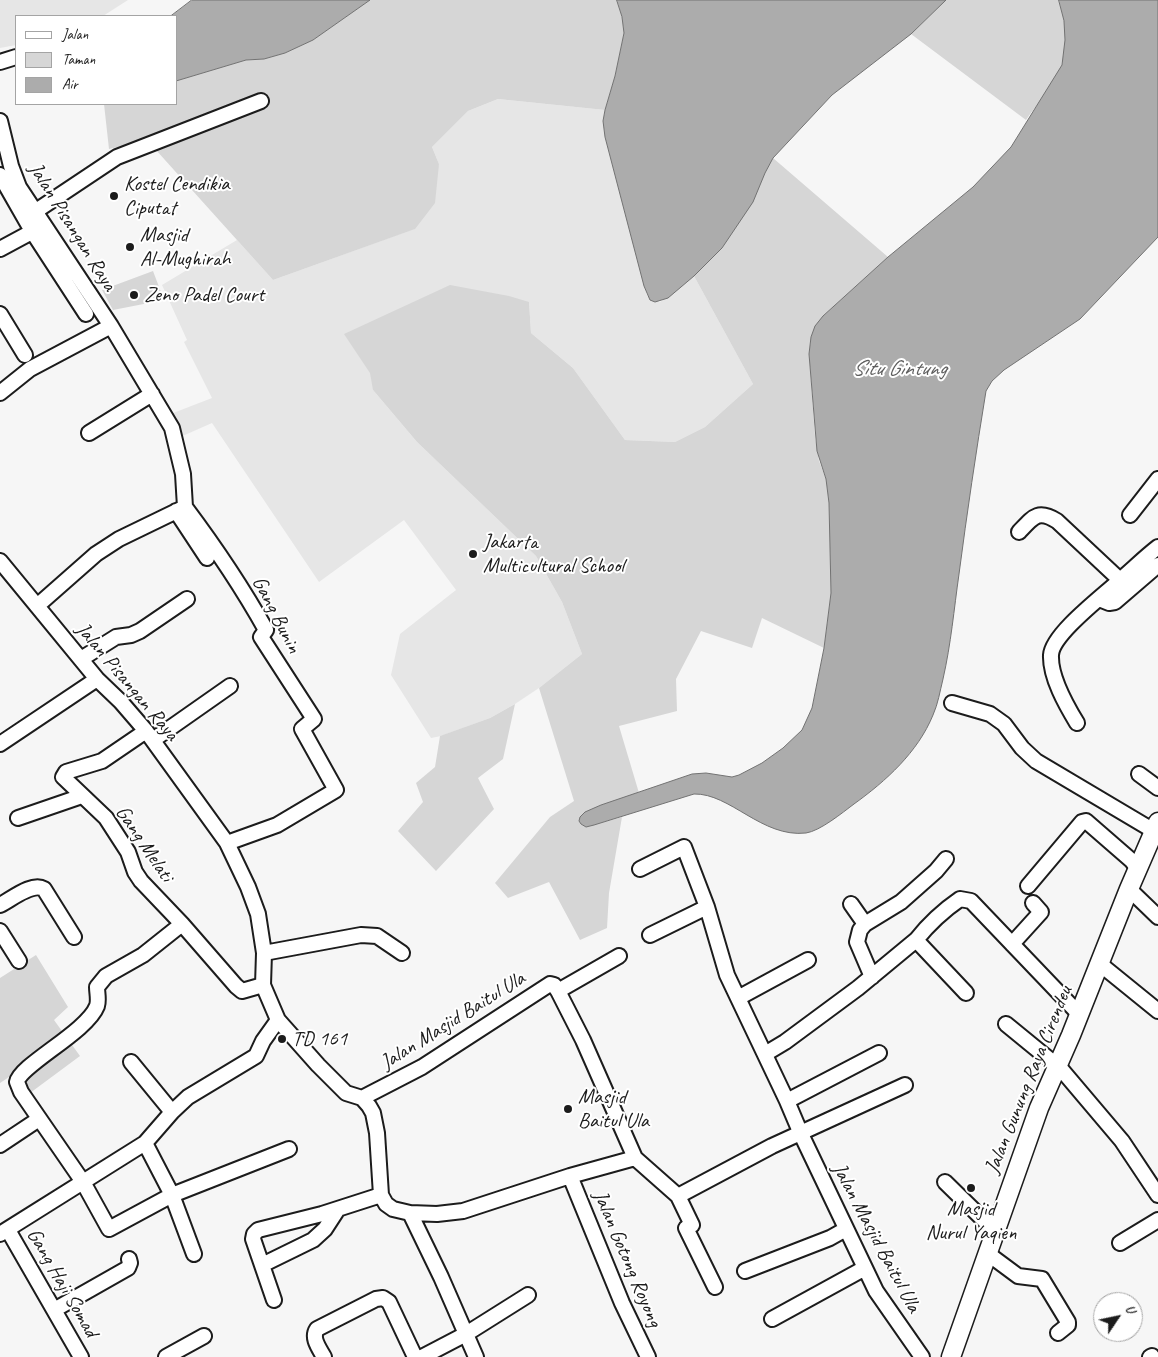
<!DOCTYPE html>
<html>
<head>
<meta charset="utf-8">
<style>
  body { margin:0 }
  #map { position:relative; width:1158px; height:1357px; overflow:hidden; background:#f6f6f6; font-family:Caveat,sans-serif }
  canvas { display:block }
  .legend { position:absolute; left:15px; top:15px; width:162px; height:90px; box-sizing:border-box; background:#fff; border:1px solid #a4a4a4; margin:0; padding:6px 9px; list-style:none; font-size:15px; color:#1c1c1c }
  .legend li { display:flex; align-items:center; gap:10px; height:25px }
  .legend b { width:25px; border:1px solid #a4a4a4 }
  .north { position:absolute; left:1093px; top:1292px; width:50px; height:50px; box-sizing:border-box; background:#fff; border:1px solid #a4a4a4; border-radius:50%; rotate:56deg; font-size:14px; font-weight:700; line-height:20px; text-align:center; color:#1c1c1c }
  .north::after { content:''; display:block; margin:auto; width:18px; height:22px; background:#1c1c1c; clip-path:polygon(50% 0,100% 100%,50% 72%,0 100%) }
</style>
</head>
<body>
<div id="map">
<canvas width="1158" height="1357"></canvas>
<ul class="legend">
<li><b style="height:6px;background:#fff"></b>Jalan</li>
<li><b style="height:14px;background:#d6d6d6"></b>Taman</li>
<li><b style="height:14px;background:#acacac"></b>Air</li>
</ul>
<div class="north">U</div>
</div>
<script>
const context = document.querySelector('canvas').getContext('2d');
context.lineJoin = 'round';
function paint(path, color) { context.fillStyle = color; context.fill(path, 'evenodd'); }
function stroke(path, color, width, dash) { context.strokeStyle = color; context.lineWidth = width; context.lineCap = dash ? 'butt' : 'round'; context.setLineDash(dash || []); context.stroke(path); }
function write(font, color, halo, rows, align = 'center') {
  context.font = font + ' Caveat,sans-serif'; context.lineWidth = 4; context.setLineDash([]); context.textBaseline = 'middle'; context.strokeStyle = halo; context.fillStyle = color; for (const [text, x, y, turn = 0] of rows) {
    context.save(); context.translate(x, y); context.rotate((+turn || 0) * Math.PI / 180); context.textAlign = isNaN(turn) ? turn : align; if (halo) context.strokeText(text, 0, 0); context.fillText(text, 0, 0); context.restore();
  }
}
paint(new Path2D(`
  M0 0H128L103 16H16V45L0 48Z
  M498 99 605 110 603 121 605 137 647 295 660 302 694 276 753 384 705 427 675 442 625 440 573 368 531 333 529 302 373 390 417 442 536 556 562 602 582 654 539 688 515 704 490 718 441 736 431 738 391 675 400 634 456 590 404 520 319 582 212 423 178 438 168 415 212 398 184 342 187 340 162 285 237 240 273 280 414 229 439 164 432 147 468 111Z`), '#e6e6e6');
paint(new Path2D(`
  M370 0H617L622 17 624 33 615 76 605 110 498 99 468 111 432 147 439 164 435 203 415 229 273 280 147 140 109 149 104 104H176V81L246 60 264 59 285 53 313 40Z
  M946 0H1059C1066 19 1069 46 1062 65 1056 83 1037 104 1026 120L911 34Z
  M773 158 888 257 823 316 811 337 809 354 815 436 819 461 826 479 829 503 831 593 824 648 762 618 752 648 701 631 676 679 677 711 619 726 639 793 601 805 579 821 581 824 586 827 622 817 609 893 607 928 580 940 549 882 508 898 495 883 550 817 574 801 539 688 582 654 562 602 536 556 417 442 373 390 370 373 344 334 450 285 509 296 529 302 531 333 573 368 625 440 675 442 705 427 753 384 694 276 722 248Z
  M153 271 164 300 113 310 102 290Z
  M515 704 503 759 478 778 494 809 436 871 398 831 423 802 416 783 435 767 440 736 490 718Z
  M36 955 68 1007 54 1020 80 1056 26 1096 9 1077 0 1083V978Z`), '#d6d6d6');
const water = new Path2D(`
  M192 0H370L313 40 285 53 264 59 246 60 176 81V16H171Z
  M617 0H946L911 34 832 95 773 158 765 173 753 202 722 248 694 276 668 298 655 302 650 300 644 286 605 137 603 121 605 110 615 76 624 33 622 17Z
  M1059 0H1158V237L1080 319 1004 370 992 381 986 391C976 452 967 513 959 574 954 609 951 644 943 679 940 691 938 704 933 715 918 752 886 781 854 804 842 813 820 831 806 833 762 838 730 793 694 794L594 825 586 827 581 824 579 821 580 817 585 812 601 805 692 774 706 773 732 777 739 775 762 763 783 748 802 730 812 708 824 648 831 593 829 503 826 479 817 451 809 354 811 337 815 326 823 316 888 257 973 187 1011 147 1062 65 1065 40 1064 21Z`);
paint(water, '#acacac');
stroke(water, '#727272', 1);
const minor = new Path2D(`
  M0 62 16 57
  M0 121 11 166 19 187 111 326 172 428 183 474 185 507
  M0 175 32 231 86 314
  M36 211 117 157 261 101
  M0 249 39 228
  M0 314 25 355
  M0 393 30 369 111 326
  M89 433 152 394
  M185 507C215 547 242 587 266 630L261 637 314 719 302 729 336 790 277 825 227 843
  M176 511 207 558
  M1130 515 1158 479
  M1019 532C1033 517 1038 509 1057 521L1120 580
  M0 561 97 679 121 702 146 731 227 843 248 887 258 914 264 953 263 985 278 1020 263 1041 256 1056 188 1097 172 1112 145 1143 0 1234
  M1099 599 1109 603 1115 602 1158 565
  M37 606 96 554 119 539 185 507
  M81 659 116 637 131 635 140 631 187 599
  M952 703 990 714 1004 724 1022 748 1036 761 1154 831
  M1077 723C1066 705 1050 677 1051 655 1052 634 1104 595 1120 580 1133 569 1145 557 1158 547
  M146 731 102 761 66 772 63 777 106 818 128 852 135 872 141 881 182 924 236 986 242 991 263 985
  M153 740 230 686
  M0 744 97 679
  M1139 774 1158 788
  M18 818 82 796
  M640 869 684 847 707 907 727 975 787 1101 801 1134 876 1291 922 1357
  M1028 886 1082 822 1086 821 1132 861 1138 869
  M1129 889 1158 917
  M851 904 865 924
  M0 905C12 899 32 882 44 889L74 937
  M182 924 143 955 106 976 97 987C97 993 99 1000 97 1006 87 1032 20 1065 17 1082L21 1092 83 1182 109 1229 172 1195 194 1254
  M0 931 19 961
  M650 935 707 907
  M1012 944 1041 912 1033 903
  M264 953 361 935 377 936 402 953
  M1100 964 1158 1011
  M872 977 857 942 860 930 865 924 901 902 936 871 946 859
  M558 991 619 956
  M966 993 916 940C928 925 944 910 960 899L971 901 1079 1014
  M738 998 808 960
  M278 1020 318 1065 346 1093 362 1098 369 1106 373 1113 377 1133 381 1195 386 1204 393 1209 410 1213 437 1214 463 1211 570 1176 635 1158
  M1006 1024 1061 1069 1122 1141 1158 1195
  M765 1054 785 1042 858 988 916 940
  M131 1062 172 1112
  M362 1098 422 1067 550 984 554 985 558 991 583 1040 635 1158 678 1196 772 1146 905 1085
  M787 1101 879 1053
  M145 1143 172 1195 289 1149
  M0 1145 39 1119
  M570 1176 622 1303 648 1357
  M945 1182 995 1231
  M678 1196 692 1225 686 1228 715 1287
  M410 1213 441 1277 476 1357
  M8 1230 81 1357
  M1120 1243 1158 1220
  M987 1253 1018 1276 1042 1279 1068 1322V1325L1058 1333
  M262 1265 313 1240 325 1229 338 1209
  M745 1271 830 1238 846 1229
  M274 1300 253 1239 254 1234 258 1230 322 1214 381 1195
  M54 1310 128 1268 130 1263 129 1259
  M772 1319 865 1268
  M166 1357 204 1336
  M324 1357C319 1348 311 1338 317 1329L376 1299 383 1298 389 1302 415 1357
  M422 1357 466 1334 528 1295
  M1150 1357 1152 1356`);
const tertiary = new Path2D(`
  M951 1357 1039 1108 1071 1035 1129 889 1158 822`);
stroke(minor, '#1c1c1c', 18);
stroke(tertiary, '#1c1c1c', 21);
stroke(minor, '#fff', 14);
stroke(tertiary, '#fff', 18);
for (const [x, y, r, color] of [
  [114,196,5,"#1c1c1c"],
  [130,247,5,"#1c1c1c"],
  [134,295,5,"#1c1c1c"],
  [473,554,5,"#1c1c1c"],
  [282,1039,5,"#1c1c1c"],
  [568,1109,5,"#1c1c1c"],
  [971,1188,5,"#1c1c1c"]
]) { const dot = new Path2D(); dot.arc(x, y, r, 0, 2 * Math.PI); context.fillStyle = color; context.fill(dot); stroke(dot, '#fff', 2); }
write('21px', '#1c1c1c', '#fff', [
  ["Kostel Cendikia",124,184],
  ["Ciputat",124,208],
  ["Masjid",140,235],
  ["Al-Mughirah",140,259],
  ["Zeno Padel Court",144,295],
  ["Jakarta",483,542],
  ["Multicultural School",483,566],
  ["TD 161",292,1039],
  ["Masjid",578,1097],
  ["Baitul Ula",578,1121],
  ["Masjid",971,1209,"center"],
  ["Nurul Yaqien",971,1233,"center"]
], 'left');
write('21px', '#1c1c1c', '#fff', [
  ["Jalan Pisangan Raya",72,227,58],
  ["Gang Bunin",276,615,63],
  ["Jalan Pisangan Raya",127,682,50],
  ["Gang Melati",144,844,56],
  ["Jalan Masjid Baitul Ula",453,1021,-32],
  ["Jalan Gunung Raya Cirendeu",1029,1080,-68],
  ["Jalan Masjid Baitul Ula",876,1238,62],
  ["Jalan Gotong Royong",627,1259,67],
  ["Gang Haji Somad",62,1283,60]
]);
write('italic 22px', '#5d5d5d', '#fff', [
  ["Situ Gintung",899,369]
]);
</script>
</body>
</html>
